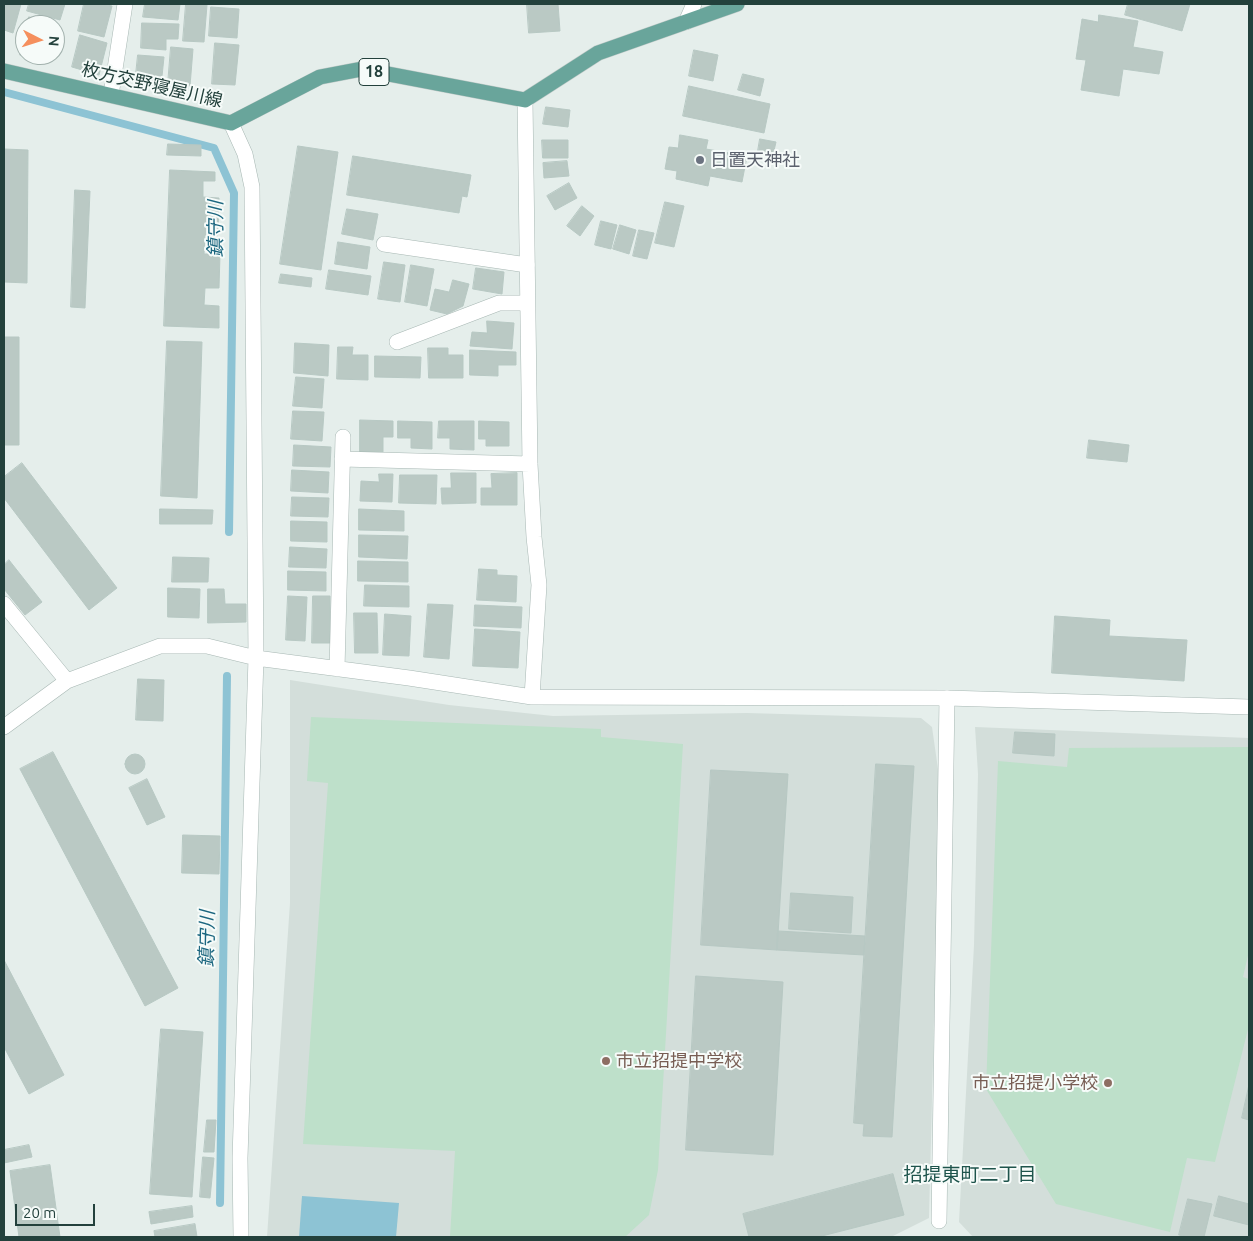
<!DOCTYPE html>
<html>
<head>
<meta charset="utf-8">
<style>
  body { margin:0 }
  #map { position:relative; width:1253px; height:1241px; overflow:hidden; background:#e5eeeb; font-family:Ubuntu,sans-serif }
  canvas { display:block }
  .frame { position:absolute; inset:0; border:5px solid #23413c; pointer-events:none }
  .north { position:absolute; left:15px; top:15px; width:50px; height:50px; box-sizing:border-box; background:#f6fbf9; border:1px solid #a2b1ad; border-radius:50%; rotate:95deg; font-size:14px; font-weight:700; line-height:20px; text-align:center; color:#23413c }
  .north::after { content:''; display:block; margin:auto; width:18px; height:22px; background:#f58f5d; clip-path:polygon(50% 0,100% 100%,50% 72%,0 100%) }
  .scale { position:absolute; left:15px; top:1204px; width:80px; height:22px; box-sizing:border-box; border:2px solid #23413c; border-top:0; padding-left:6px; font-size:15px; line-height:18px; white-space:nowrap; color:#23413c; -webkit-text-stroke:4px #f6fbf9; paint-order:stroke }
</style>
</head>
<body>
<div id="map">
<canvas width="1253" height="1241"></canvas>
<div class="frame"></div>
<div class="north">N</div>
<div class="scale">20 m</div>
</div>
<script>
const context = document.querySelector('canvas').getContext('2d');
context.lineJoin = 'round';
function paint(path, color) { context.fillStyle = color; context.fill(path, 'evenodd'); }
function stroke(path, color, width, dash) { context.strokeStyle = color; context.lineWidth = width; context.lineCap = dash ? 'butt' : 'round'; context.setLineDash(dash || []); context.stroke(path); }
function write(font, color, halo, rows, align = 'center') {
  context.font = font + ' Ubuntu,"Noto Sans JP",sans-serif'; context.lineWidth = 4; context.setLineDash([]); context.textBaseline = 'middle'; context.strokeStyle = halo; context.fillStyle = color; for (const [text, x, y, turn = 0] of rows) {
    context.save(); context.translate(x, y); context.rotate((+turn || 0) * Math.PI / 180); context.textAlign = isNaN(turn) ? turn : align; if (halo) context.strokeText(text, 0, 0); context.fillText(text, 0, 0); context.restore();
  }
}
paint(new Path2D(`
  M290 680 449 705 553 716 747 713 921 718 932 727 940 783 929 1218 891 1237H267L290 903Z
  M975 727 1249 738V1237H973L959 1222 974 945 978 774Z`), '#d3deda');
paint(new Path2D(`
  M311 717 601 729V737L683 744 658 1170 649 1215 625 1237H450L455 1151 303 1144 328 783 307 781Z
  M1249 747V951L1243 977 1249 979V1025L1215 1162 1187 1158 1170 1232 1056 1204 986 1089 998 761 1067 767 1069 748Z`), '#bee0ca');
paint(new Path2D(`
  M302 1196 399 1203 396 1237H299Z`), '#8dc3d4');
stroke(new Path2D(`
  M4 92 214 148 234 193 229 532
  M220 1203 227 676`), '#8dc3d4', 8);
const building = new Path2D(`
  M4 4H21L13 33 4 30Z
  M29 4H65L60 20 27 11Z
  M84 4H101L112 6 104 37 78 31Z
  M145 4H180L178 20 143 17Z
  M186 4 207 5 204 42 183 41Z
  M527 4H558L560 31 529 33Z
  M1128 4H1190L1182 31 1125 15Z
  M211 7 239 9 237 38 209 36Z
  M1099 15 1138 21 1133 47 1163 52 1159 74 1123 69 1119 96 1081 90 1086 60 1076 59 1082 19 1098 22Z
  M29 17 56 24 55 30V25H27Z
  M142 23 179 24 178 39H166V50L141 48Z
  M25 33V55H49L47 62 20 55Z
  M80 35 107 43 99 75 72 67Z
  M215 43 239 45 235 85 212 84Z
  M171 47 193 49 190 86 168 84Z
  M694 50 718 55 713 81 689 76Z
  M138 55 164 57 161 86 135 84Z
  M743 74 764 79 760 96 738 90Z
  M689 86 770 104 764 133 683 116Z
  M546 107 570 110 568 127 543 124Z
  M680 135 708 140 706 149 747 156 742 182 710 176 708 186 676 179 677 171 665 169 669 147 678 148Z
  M760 139 776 142 773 155 758 151Z
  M542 140H568V158H543Z
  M168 144 201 145V156L167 155Z
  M298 146 338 152 321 270 280 264Z
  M4 149 28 150 27 283 4 282Z
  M353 156 471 175 467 197 462 196 459 213 347 195Z
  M567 161 569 176 544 178 543 163Z
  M170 170 215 172V181H203V197L219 198 218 235H205L204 254H220L219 288H205L204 305 219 306V328L164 326Z
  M569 183 577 198 555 210 547 196Z
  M75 190 90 191 85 308 71 307Z
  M665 202 684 206 674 247 655 243Z
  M582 206 594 216 580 236 567 226Z
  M347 209 378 214 373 240 342 234Z
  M601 221 617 225 611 249 595 245Z
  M620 225 636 230 629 254 613 249Z
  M639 230 654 233 647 259 633 256Z
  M338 242 370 247 367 269 335 264Z
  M384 262 405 265 400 302 378 299Z
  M411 265 434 269 427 306 405 302Z
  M476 268 504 272 502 294 473 289Z
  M329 270 371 276 368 295 326 289Z
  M281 274 312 278 311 287 279 283Z
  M453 280 469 284 463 306 447 314 430 310 435 289 449 292Z
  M487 321 514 323 512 349 470 346 472 332 487 333Z
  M4 337H19V445H4Z
  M167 341 202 342 197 498 161 496Z
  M295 343 329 345 328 376 294 373Z
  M338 347H353L352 355H368V380L337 379Z
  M428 348H448V355H463V378H429Z
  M470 350 516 352V365H498V376L470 375Z
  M375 356 421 357 420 378 375 377Z
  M296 377 324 379 322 408 293 406Z
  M293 411 324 412 322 441 291 439Z
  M360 420 393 421V437H383V452H360Z
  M398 421 432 422V449L411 448V438H398Z
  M439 421H474V450L450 449V438H438Z
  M479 421 509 422V446H486V439H479Z
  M1089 440 1129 445 1127 462 1087 458Z
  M294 445 331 447 330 467 293 466Z
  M22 463 117 588 89 610 4 498V477Z
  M292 470 329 472 328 493 291 491Z
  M451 473H476V503L442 504 441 488H451Z
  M517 473V505H481V488H492L491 474Z
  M379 474H393L392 502 360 501 361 481 379 482Z
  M400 475H437L436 504 399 503Z
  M292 497 329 498 328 517 291 516Z
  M160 509 213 510 212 524H160Z
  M359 509 404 511V531L359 530Z
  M291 521 327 522V542L291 541Z
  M359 535 408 536 407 559 359 557Z
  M290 547 327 549 326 568 289 567Z
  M173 557 209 558 208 582H172Z
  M9 560 42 602 25 615 4 589V565Z
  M358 561 408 562V582L358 581Z
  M479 569 497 570V575L517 576 516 602 477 600Z
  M288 571 326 572V591L288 590Z
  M365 585 409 586V607L364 606Z
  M168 588 200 589 199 618 168 617Z
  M208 589H224L225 604H246V622L208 623Z
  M288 596 307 597 305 641 286 640Z
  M313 596H330V643H312Z
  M428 604 453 605 449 659 424 657Z
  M475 605 522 607 521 628 474 626Z
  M354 613H377L378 653H355Z
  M385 614 411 616 409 656 383 655Z
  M1055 616 1110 620 1109 636 1187 640 1184 681 1052 673Z
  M475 629 520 632 518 668 473 666Z
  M138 679 164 680 163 721 136 720Z
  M1015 732 1055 734 1054 756 1013 753Z
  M53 752 178 988 145 1006 20 769Z
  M125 764a10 10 0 1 1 20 0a10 10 0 1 1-20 0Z
  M876 764 914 766 892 1137 863 1136 864 1124 854 1123Z
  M711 770 788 774 777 950 701 945Z
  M147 779 165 817 147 825 129 788Z
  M183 835 220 836 219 874 182 873Z
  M791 893 853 897 851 933 789 929Z
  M778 931 865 936 864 955 777 950Z
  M4 960 64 1075 29 1094 4 1047Z
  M696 976 783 982 773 1155 686 1150Z
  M161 1029 203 1032 192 1197 150 1194Z
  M1249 1085V1120L1242 1118Z
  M207 1120H216L214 1152H204Z
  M29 1145 32 1157 4 1163V1150Z
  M203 1157 214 1158 210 1198 200 1197Z
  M50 1165 60 1237H19L10 1171Z
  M893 1174 904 1215 818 1237H749L743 1214Z
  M1219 1196 1249 1204V1225L1214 1216Z
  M1188 1199 1212 1204 1204 1237H1187L1179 1235Z
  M192 1206 193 1217 151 1224 149 1212Z
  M195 1224 197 1237H155L154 1231Z`);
paint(building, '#bac9c4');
stroke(building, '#b7c8c3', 1);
const service = new Path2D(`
  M111 95 125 4
  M384 244 527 265
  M397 342 499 303H527
  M939 1221 947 698`);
const minor = new Path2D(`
  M686 22 694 4
  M525 100 530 464 534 537 539 585 532 697
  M231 123 245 154 252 187 256 658 240 1158 241 1237
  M342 459 530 464
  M4 604 67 681
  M337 669 343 437
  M4 727 67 681 160 646H207L256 658 409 678 532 697 947 698 1249 707`);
const primary = new Path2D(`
  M4 71 231 123 320 77 362 69 525 100 598 53 737 4`);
stroke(service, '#a7b7b3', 16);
stroke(minor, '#a7b7b3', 16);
stroke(primary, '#c1cac8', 16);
stroke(service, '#fff', 15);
stroke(minor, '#fff', 15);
stroke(primary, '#69a59b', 15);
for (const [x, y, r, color] of [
  [700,160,5,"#6b7280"],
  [606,1061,5,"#8d6e63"],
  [1108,1083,5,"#8d6e63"]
]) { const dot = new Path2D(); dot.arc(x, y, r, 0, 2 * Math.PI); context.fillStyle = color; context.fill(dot); stroke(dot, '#f6fbf9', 2); }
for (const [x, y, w] of [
  [374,72,30]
]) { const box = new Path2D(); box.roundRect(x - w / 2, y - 13.5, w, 27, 4); context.fillStyle = '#f6fbf9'; context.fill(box); stroke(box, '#23413c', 1); }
write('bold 16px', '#23413c', null, [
  ["18",374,72]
]);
write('18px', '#23413c', '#f6fbf9', [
  ["枚方交野寝屋川線",152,85,13]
]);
write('18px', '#5b616d', '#f6fbf9', [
  ["日置天神社",710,160]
], 'left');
write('18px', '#785e54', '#f6fbf9', [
  ["市立招提中学校",616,1061],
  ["市立招提小学校",1098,1083,"right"]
], 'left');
write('italic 19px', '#1b667f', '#f6fbf9', [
  ["鎮守川",216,229,-90],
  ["鎮守川",207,939,-89]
]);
write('19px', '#1e544c', '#f6fbf9', [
  ["招提東町二丁目",970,1175]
]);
</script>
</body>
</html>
